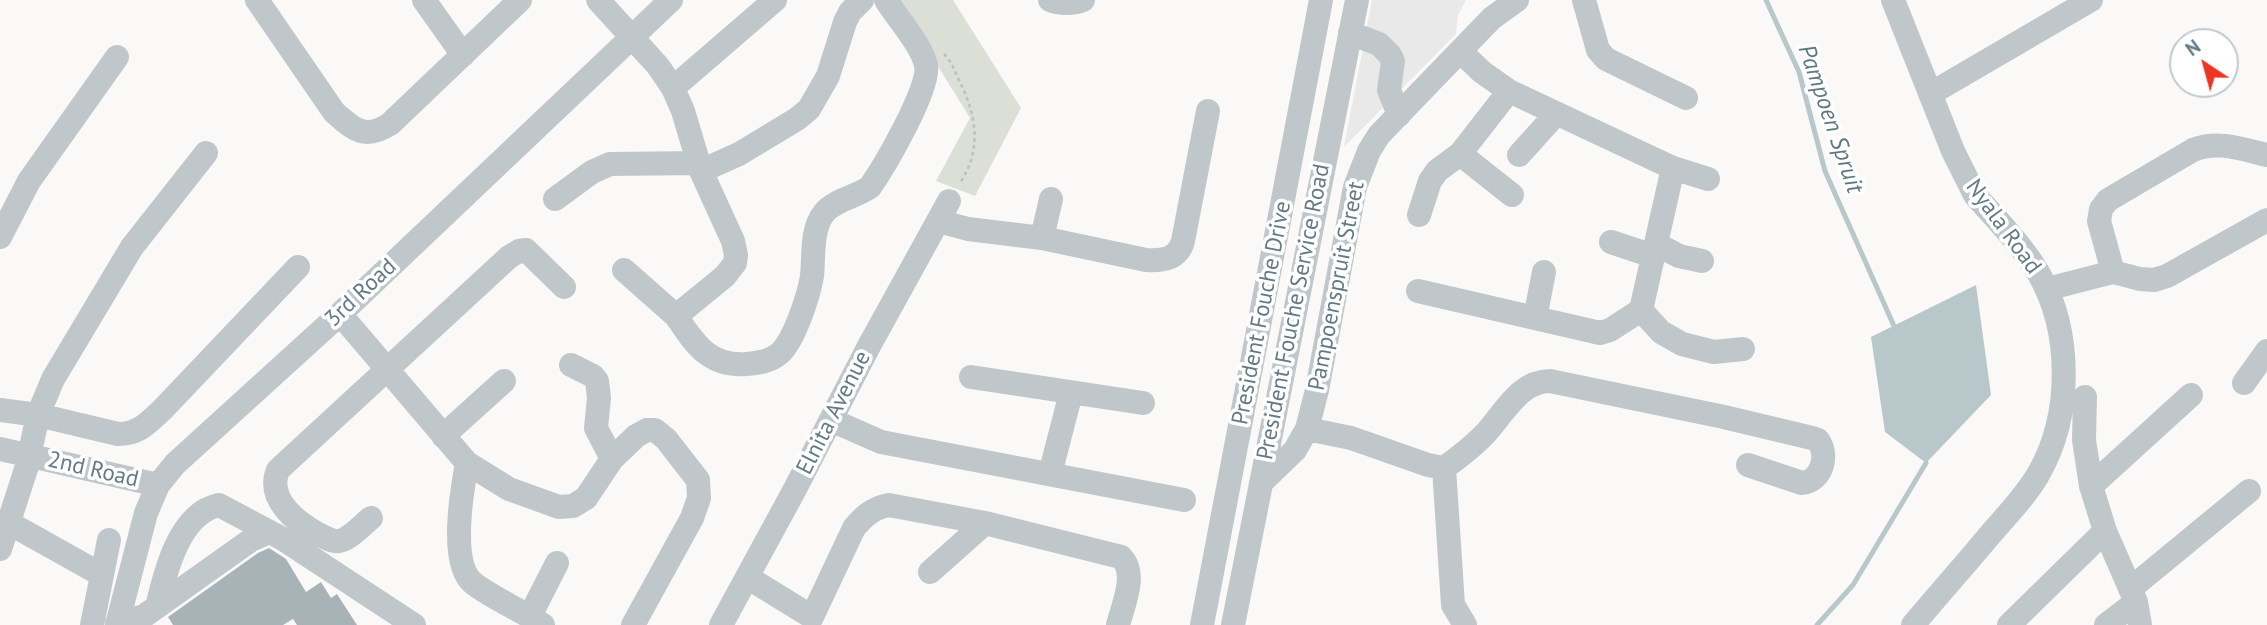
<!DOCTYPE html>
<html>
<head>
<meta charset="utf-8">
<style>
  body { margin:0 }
  #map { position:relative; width:2267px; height:625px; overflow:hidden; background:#faf9f7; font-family:"PT Sans",sans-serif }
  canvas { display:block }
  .north { position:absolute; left:2169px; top:28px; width:70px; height:70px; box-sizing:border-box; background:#fff; border:2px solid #c1cace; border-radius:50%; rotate:324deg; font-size:19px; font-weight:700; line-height:28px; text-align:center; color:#637a84 }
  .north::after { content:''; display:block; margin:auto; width:24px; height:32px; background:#eb3626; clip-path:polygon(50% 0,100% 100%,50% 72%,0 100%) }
</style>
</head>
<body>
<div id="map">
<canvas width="2267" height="625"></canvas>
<div class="north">N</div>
</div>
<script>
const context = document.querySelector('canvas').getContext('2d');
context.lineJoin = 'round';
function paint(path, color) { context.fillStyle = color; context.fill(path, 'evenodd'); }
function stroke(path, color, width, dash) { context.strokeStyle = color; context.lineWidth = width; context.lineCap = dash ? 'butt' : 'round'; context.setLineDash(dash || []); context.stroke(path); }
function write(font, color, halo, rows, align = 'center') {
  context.font = font + ' "PT Sans",sans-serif'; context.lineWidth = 7; context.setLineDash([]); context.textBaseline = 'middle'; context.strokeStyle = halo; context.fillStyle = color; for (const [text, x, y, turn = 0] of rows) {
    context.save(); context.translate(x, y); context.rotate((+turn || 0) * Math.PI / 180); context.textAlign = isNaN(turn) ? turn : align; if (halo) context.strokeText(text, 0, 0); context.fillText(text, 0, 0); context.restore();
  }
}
paint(new Path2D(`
  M1372 0H1466L1458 15 1456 34 1344 147Z`), '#e8e9e8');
paint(new Path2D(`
  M897 0H953L1021 108 975 196 936 181 970 118Z`), '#dbdfd6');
paint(new Path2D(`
  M1976 285 1991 395 1926 463 1885 432 1871 337Z`), '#b8c8ca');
stroke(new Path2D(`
  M1766 0 1799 72 1825 171 1894 326
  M1817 625 1853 585 1926 463`), '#b8c8ca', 5);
paint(new Path2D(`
  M269 548 286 559 306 592 321 582 331 598 337 594 357 625H297L293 619 283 625H173L168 617 258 553Z`), '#a7b3b7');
stroke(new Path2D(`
  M944 54C951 61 954 69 958 78 976 113 983 148 960 183`), '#bbc0c2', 2.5, [3.5, 3.5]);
stroke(new Path2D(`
  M257 0 334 112C354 130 365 140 390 124L520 0
  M424 0 463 55
  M598 0 658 66 673 88 683 111 701 171 733 241 736 255 735 263 725 276 676 316C695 344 709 367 747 364 759 363 773 361 782 351 795 337 809 295 812 276 814 257 811 229 824 213 834 200 856 197 870 187 884 167 931 87 926 65 921 44 897 18 886 0
  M1050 0C1059 4 1074 4 1083 0
  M1584 0 1598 50 1606 59 1686 98
  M1893 0 1953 151 1975 195C1997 220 2022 245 2039 274 2072 332 2072 415 2039 473 2026 496 2006 516 1989 536 1964 566 1938 595 1913 625
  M1350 33 1379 44 1390 55 1393 61 1389 90 1399 115
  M1461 52 1482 72 1509 91 1673 168 1708 179
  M673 88 775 0
  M1930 94 2091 0
  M1460 154 1512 195
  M1519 155 1556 114
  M701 171 739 154 797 119 809 109 828 76 845 22 850 12 862 0
  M555 199 592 172 610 164 698 163
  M1419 215 1430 181 1437 171 1460 154 1509 91
  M938 221 968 229 1042 238 1146 260C1163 261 1178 259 1183 241L1208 111
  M0 237 29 181 117 57
  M1042 238 1051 199
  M1611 242 1653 256
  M1656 244 1679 256 1702 261
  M624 270 676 316
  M2113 272 2099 221 2101 209 2108 200 2193 150C2218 140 2242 149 2267 155
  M2047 289 2113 272 2140 279 2154 280 2167 276 2267 220
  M1418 291 1600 333 1610 330 1641 310 1673 168
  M1641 310 1661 332 1682 344 1714 352 1743 349
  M340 314 467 463 509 489 559 507 573 506 586 498 612 459 636 436 647 430H655L666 439 698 480 699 498 692 518 633 625
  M1535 318 1544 272
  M571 365 593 376 597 381 599 398 596 428 612 459
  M971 377 1143 403
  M2244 383 2267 351
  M2085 397 2084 440 2091 486 2105 531 2136 602 2140 625
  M0 410 38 415 118 434C139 434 148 423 163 409L298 267
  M831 420 881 442 1184 500
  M1307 429 1351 438 1428 465 1444 468C1458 458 1471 448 1483 436 1503 416 1518 381 1550 381L1724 417 1812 438 1818 440C1829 455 1822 481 1802 483L1748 465
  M443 436 504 381
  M0 449 158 485
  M467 463C462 490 449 563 473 583 492 598 523 611 543 625
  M1444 468 1453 605 1465 625
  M1050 474 1071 393
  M1261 483 1295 450 1307 429 1317 390 1355 187 1369 151 1379 135 1492 18 1517 0
  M2091 486 2191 395
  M371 518C362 525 350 539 339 541 331 542 325 537 318 534 296 522 266 499 278 470L509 257 519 251 526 250 564 287
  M9 523 102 575
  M0 549 27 466 38 415 53 379 132 247 206 153
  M930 572 985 523
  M747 577 812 617 854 528C864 516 873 508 889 505L985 523 1121 557C1138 573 1123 605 1118 625
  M2130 589 2249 491
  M157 607C165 573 179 513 219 505L283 539 414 625
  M530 616 557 563
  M117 623 144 616 251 540 269 532
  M92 625 109 540
  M117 625 146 513 158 485 175 464 340 314 671 0
  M721 625 795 489 869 346 949 201
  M1202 625 1321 0
  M1233 625 1357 0
  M2009 625 2105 531
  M2106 625 2136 602`), '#c0c7ca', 24);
write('23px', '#637a84', '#fff', [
  ["Nyala Road",2003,227,54],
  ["Pampoenspruit Street",1337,286,-79],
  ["3rd Road",361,293,-43],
  ["President Fouche Service Road",1294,312,-79],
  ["President Fouche Drive",1262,313,-79],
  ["Elnita Avenue",834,413,-63],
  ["2nd Road",93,470,13]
]);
write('italic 24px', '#5e797d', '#fff', [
  ["Pampoen Spruit",1830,119,71]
]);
</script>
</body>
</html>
